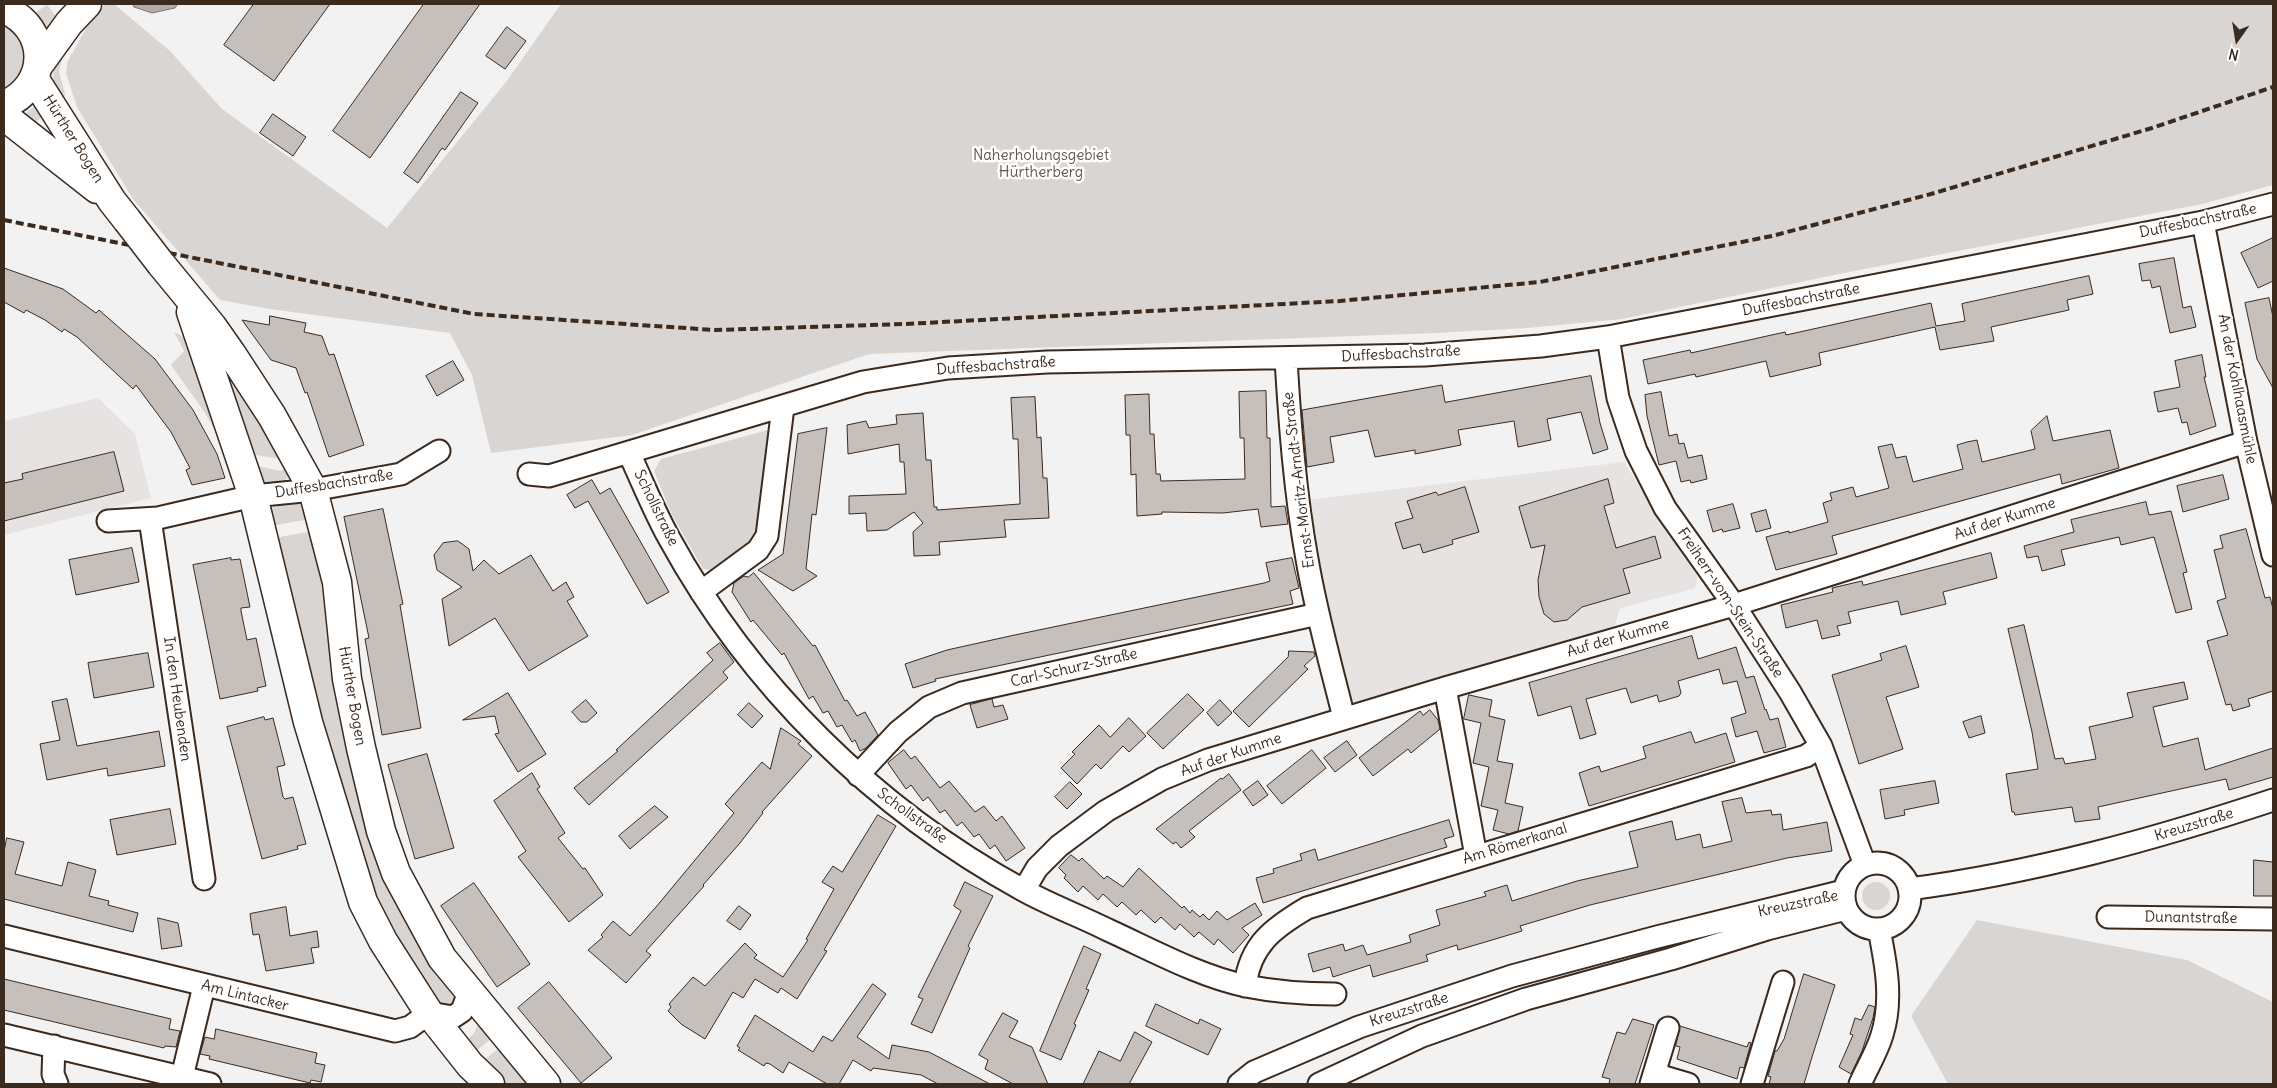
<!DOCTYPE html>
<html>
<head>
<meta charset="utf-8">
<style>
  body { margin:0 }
  #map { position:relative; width:2277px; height:1088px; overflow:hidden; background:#f3f2f2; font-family:Delius,sans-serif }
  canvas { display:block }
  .frame { position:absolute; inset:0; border:5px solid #3b2a1e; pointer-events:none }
  .north { position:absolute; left:2212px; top:15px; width:50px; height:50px; -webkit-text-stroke:4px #fff; paint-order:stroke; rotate:193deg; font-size:14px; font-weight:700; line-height:20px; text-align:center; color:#3b2a1e }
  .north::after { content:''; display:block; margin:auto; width:18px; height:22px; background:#3b2a1e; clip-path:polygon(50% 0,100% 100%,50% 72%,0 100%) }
</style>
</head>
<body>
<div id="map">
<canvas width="2277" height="1088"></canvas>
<div class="frame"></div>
<div class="north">N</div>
</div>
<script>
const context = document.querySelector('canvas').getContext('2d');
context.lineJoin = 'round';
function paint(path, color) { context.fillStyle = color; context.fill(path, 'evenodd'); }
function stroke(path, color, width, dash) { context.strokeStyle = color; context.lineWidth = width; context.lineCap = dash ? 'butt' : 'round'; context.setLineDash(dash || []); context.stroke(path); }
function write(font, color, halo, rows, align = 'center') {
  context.font = font + ' Delius,sans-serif'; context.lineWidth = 5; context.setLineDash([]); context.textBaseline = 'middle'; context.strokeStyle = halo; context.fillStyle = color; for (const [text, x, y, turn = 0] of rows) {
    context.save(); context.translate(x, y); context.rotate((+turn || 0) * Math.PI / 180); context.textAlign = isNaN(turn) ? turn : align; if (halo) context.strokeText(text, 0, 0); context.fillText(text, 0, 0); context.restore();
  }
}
paint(new Path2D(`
  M98 398 135 434 151 498 4 535V421Z
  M1624 462 1697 576 1696 586 1693 589 1620 608 1614 629 1357 703 1346 698 1323 602 1306 500Z`), '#e6e3e2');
paint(new Path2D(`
  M106 4H114L170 51 222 109 387 228 506 82 561 4H2273V185L2202 204 1844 273 1622 319 1527 328 1436 333 869 354 632 435 491 453 472 375 450 333 270 309 220 300 133 199 77 107 66 73 67 63 91 19Z
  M47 5 60 21 49 32 36 12Z
  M4 25C21 33 31 56 24 73 21 81 9 88 4 94Z
  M64 52 59 71 65 94 63 102C52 81 48 72 64 52Z
  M37 104 44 115 28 129 24 115Z
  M174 332 186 338 222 444 205 413 171 365 184 351Z
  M209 337 285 456 279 459 251 454Z
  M768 430 772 437 762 517 756 535 745 550 712 570 703 569 672 515 654 471 661 459Z
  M254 465 280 471 290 467V475L281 484 263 486Z
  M297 501 303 504 310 519 265 527 268 509Z
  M313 531 323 574 355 748 455 987 456 998 449 1005H439L404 950 365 876 269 539Z
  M1862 896a14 14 0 1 1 28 0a14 14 0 1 1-28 0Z
  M1977 920 2187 960 2273 1002V1084H1948L1911 1016Z
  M479 1022 496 1035 470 1056 462 1045 474 1033Z
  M504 1044 538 1084H496L478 1065Z`), '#d8d5d2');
const water = new Path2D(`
  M133 4H178L175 8 152 13 134 7Z`);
paint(water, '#b2aba7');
stroke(water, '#827770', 1);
const building = new Path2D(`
  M254 4H330L274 81 224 45Z
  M424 4H480L370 158 333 131Z
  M507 27 526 41 505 69 486 56Z
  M461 92 478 103 445 150 442 148 418 183 404 173Z
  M273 114 306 137 293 156 260 133Z
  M2273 238V281L2258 288 2241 253Z
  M2174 258 2183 308 2191 306 2196 327 2170 333 2160 286 2152 288 2150 280 2142 281 2139 264Z
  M4 268 63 289 96 313 99 310 155 359 193 410 217 454 225 478 192 485 186 470 190 468 171 432 136 385 133 389 77 337 64 329 62 332 45 320 26 310 24 313 4 302Z
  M2089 276 2093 294 2067 300 2069 310 1991 327 1994 341 1940 350 1935 327 1819 353 1821 365 1770 377 1766 361 1696 377 1695 374 1648 384 1643 360 1690 350 1691 353 1785 332 1786 335 1931 303 1936 326 1965 321 1962 304Z
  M2269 298 2273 317V388L2257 359 2245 303Z
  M270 316 306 323 304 332 322 336 329 355 334 354 364 445 329 457 307 392 305 393 296 368 271 360 242 320 269 325Z
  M2202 355 2206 377H2204L2216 426 2190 435 2187 422 2182 423 2178 408 2158 412 2154 392 2180 387 2175 361Z
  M453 361 464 380 437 396 426 376Z
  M1591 376 1600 423 1608 449 1593 454 1581 412 1547 419 1551 440 1518 447 1514 421 1458 430 1461 445 1415 454V450L1375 457 1368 430 1330 437 1334 462 1307 467 1302 410 1442 385 1445 402Z
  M1266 391 1267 438H1270L1271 507 1285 506 1288 524 1261 527 1258 509 1223 513 1162 512V514L1137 516 1136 474 1131 475 1130 435H1126L1125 395 1149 394 1150 434H1154L1156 474H1160L1161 481 1245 479 1244 438H1240L1239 392Z
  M1661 392 1669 436 1677 434 1679 444 1684 443 1688 458 1702 455 1707 479 1691 483 1690 480 1681 482 1676 461 1659 465 1647 416 1645 395Z
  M1035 397 1037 438 1041 437 1043 478H1047L1049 518 1004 520 1006 537 939 542 940 555 914 556 913 532 923 523 914 512 887 530 867 531 866 513 849 514V496L906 494 904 462H900L899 444 848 454 847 425 866 421 869 428 897 424 896 415 923 413 926 460H931L934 507H937V510L1020 504 1018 439H1013L1011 398Z
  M2047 416 2053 441 2110 430 2119 468 2062 484 2060 474 1832 536 1837 554 1776 570 1766 537 1789 531V533L1828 522 1823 503 1832 500 1830 493 1853 487 1856 497 1889 488 1878 447 1892 444 1896 458 1906 456 1913 482 1963 469 1957 445 1967 442 1977 440 1982 462 2035 449 2031 431Z
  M827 428 816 515 812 514 806 569 817 576 793 591 758 570 783 554 798 434Z
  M114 452 124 491 4 521V483L23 479 22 474Z
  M2223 475 2229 499 2183 512 2177 486Z
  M1608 479 1614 503 1604 506 1616 548 1655 536 1661 558 1623 569 1630 593 1582 607 1567 620 1554 622 1544 614 1539 597 1538 580 1545 545 1531 548 1519 507Z
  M592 480 600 494 610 488 669 592 647 604 588 501 575 508 567 495Z
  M1465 487 1479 532 1452 540 1453 544 1423 553 1420 544 1403 549 1395 523 1413 518 1407 501 1436 492 1438 495Z
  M2146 502 2149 515 2171 511 2187 572 2183 573 2192 609 2176 613 2154 537 2121 545 2119 537 2061 550 2065 565 2042 571 2038 556 2027 558 2024 546 2074 532 2071 520Z
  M1733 504 1740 528 1723 532 1722 529 1713 532 1707 511Z
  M383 509 403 604 400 605 421 728 382 735 365 639 369 638 344 517Z
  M1766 510 1771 528 1756 532 1751 514Z
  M2246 529 2265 598 2270 597 2273 609V691L2248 699 2250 706 2233 711 2231 704 2226 705 2207 641 2228 635 2217 601 2226 598 2214 550 2223 548 2220 536Z
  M458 541 469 549 473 571 484 560 499 574 531 555 553 591 566 582 574 597 567 601 588 636 529 671 495 618 449 646 442 599 462 587 437 570 434 555 443 543Z
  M132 548 139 582 76 595 69 560Z
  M1991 553 1997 578 1943 592 1946 604 1901 615 1898 601 1848 612 1851 623 1837 626 1840 635 1822 639 1817 620 1786 628 1781 605 1833 592 1832 588 1862 581 1863 585Z
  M231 558V560L240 559 250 607 241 608V611L247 640 256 638 266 686 257 688 258 691 220 699 193 565Z
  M1292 558 1299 588 1290 591 1293 604 935 679 936 681 913 688 905 664 947 650 1010 636 1264 583 1270 581 1266 563Z
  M754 573 813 646 815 645 845 701 847 700 857 716 865 712 878 735 866 748 860 751 855 740 852 742 842 725 837 727 828 711 823 713 813 696 809 699 784 653 782 655 753 620 751 622 732 592 734 583 744 576 748 577Z
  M2024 625 2055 759 2063 758 2065 764 2096 759 2089 727 2133 717 2127 693 2184 682 2188 699 2153 707 2163 747 2198 738 2205 770 2273 748V777L2229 790 2226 779 2098 807 2100 819 2075 822 2072 807 2015 815 2014 812H2012L2006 774 2038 769 2032 732 2008 629Z
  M1692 636 1698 659 1736 647 1746 678 1754 676 1765 710 1766 709 1770 720 1778 718 1786 747 1764 753 1757 731 1736 737 1731 718 1746 713 1737 681 1723 684 1719 669 1678 681 1681 693 1679 696 1659 702 1657 695 1631 703 1626 688 1586 699 1596 734 1580 739 1571 706 1538 716 1529 683Z
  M720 643 734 662 723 672 728 678 589 805 574 788 618 751 616 750 713 660 707 653Z
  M1906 646 1919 687 1886 697 1903 749 1859 764 1832 675 1882 660 1880 654Z
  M1289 651 1314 652 1315 656 1304 666 1308 669 1249 727 1233 711 1288 657Z
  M148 653 154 687 94 698 88 663Z
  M508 693 546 754 518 772 495 734 499 733 495 716 463 720Z
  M1188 694 1204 710 1163 749 1147 733Z
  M1469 695 1492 700 1489 716 1505 720 1497 761 1513 764 1505 803 1523 807 1518 831 1509 834 1493 830 1498 810 1481 806 1489 767 1473 763 1481 723 1464 719Z
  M67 699 77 746 159 731 165 766 108 776 107 768 47 780 40 744 60 740 52 702Z
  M992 699 994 707 1003 705 1008 719 977 728 970 705Z
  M586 700 597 713 587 722H581L572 712Z
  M1220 700 1232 713 1218 726 1207 713Z
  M749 703 763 716 752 728 738 715Z
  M1430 710 1438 720 1440 729 1411 753 1408 749 1373 776 1359 758 1420 711 1423 715Z
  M1981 716 1985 733 1969 738 1963 722Z
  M264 717 265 720 273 718 285 765 277 767 283 797 285 799 293 797 306 844 297 846 298 849 262 859 227 727Z
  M1129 718 1146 736 1129 752 1123 746 1101 769 1096 764 1077 784 1061 768 1075 754 1072 752 1099 725 1110 737Z
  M781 728 801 741 798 744 812 756 762 812 763 813 740 843 703 885 704 886 646 951 651 955 626 983 588 950 603 937 601 935 613 921 630 936 656 907 734 813 725 804 762 762 770 769Z
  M1691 732 1695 743 1726 733 1735 762 1589 806 1579 773 1599 766 1601 772 1646 758 1643 747Z
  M1347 741 1357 755 1335 772 1324 758Z
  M904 750 911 759 915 756 940 788 949 781 975 812 984 806 996 821 1002 816 1025 848 1006 861 995 845 990 849 979 834 974 837 962 822 957 826 945 810 940 813 928 797 923 801 911 785 906 789 888 763Z
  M1312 750 1326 768 1282 804 1267 786Z
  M427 754 454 848 415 859 388 765Z
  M532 773 540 787 537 789 565 833 558 838 583 869 585 868 603 895 569 922 518 857 526 851 494 801Z
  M1229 774 1241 790 1189 831 1195 837 1181 848 1176 842 1173 844 1156 829 1221 778 1222 779Z
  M1258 781 1268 795 1253 806 1243 792Z
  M1935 781 1939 803 1904 810 1905 815 1885 819 1880 790Z
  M1070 782 1082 794 1067 809 1055 797Z
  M1742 798 1746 813 1771 810 1772 815 1781 814 1783 830 1827 822 1832 851 1787 858 1590 905 1520 926 1522 931 1482 943 1458 950 1457 945 1426 955 1428 961 1373 977 1370 965 1333 977 1330 967 1313 972 1308 954 1343 944 1345 951 1363 945 1367 955 1411 942 1409 935 1440 925 1436 910 1486 896 1484 892 1507 885 1512 901 1577 881 1638 867 1629 832 1672 821 1676 840 1700 834 1703 848 1732 841 1722 802Z
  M655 806 668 817 630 849 619 836Z
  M170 809 176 844 117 855 110 820Z
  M878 815 896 826 824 950 827 951 797 999 781 988 778 993 755 979 743 998 733 992 705 1039 681 1024 668 1011 671 1007 669 1004 693 977 705 986 745 943 757 955 754 958 783 977 808 940 806 939 834 889 822 882 833 866 842 872Z
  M1449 820 1454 836 1444 839 1447 847 1263 903 1256 878 1274 873 1273 869 1302 860 1300 854 1315 849 1318 860Z
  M7 838 24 842 15 874 62 886 68 862 96 870 89 896 109 901 108 905 138 913 133 932 4 899V852Z
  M1071 855 1079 861 1082 858 1104 879 1107 876 1123 887 1139 868 1182 908 1184 906 1190 913 1192 910 1200 917 1203 914 1209 920 1217 911 1227 920 1255 903 1262 915 1242 928 1249 935 1233 953 1218 939 1214 945 1199 932 1194 937 1180 924 1175 930 1161 917 1155 923 1141 910 1136 915 1122 902 1117 907 1103 894 1098 900 1083 886 1078 892 1064 878 1066 875 1059 868Z
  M2254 860 2273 862V896H2254Z
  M965 882 993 896 968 946 970 948 932 1033 911 1024 923 999 918 997 961 911 954 906Z
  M474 883 530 964 497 987 441 906Z
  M739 906 751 915 740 930 727 921Z
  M286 907 290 936 317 931 319 947 311 948 314 963 266 971 259 934 253 935 250 914Z
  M158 918 178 923 182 946 162 949Z
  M1084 946 1101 954 1086 989 1089 990 1074 1024 1076 1025 1061 1060 1040 1051Z
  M1804 974 1835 985 1812 1057 1804 1084H1769L1771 1077 1768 1076 1775 1051H1777L1784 1039Z
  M4 979 171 1019 169 1029 180 1031 176 1047 165 1046 164 1048 4 1010Z
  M549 982 612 1058 581 1083 518 1008Z
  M873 984 886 994 857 1037 889 1059 892 1045 929 1052 990 1084H938L921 1075 873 1068 871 1071 853 1060 839 1084H827L789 1062 783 1073 770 1064 766 1063 764 1066 738 1050 740 1048 737 1046 755 1015 813 1052 823 1036 832 1041Z
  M1156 1004 1198 1024 1200 1019 1221 1029 1208 1055 1146 1026Z
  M1869 1005 1875 1007 1873 1018 1862 1051 1851 1074 1839 1067 1853 1035 1850 1034 1855 1018 1861 1020Z
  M1003 1013 1018 1021 1009 1037 1032 1047 1048 1084H1013L985 1069 988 1060 979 1055Z
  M1633 1019 1654 1025 1635 1084H1609L1610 1079 1602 1077 1617 1032 1625 1034Z
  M1680 1026 1747 1047 1749 1042 1751 1043 1744 1068 1740 1067 1737 1079 1677 1059 1680 1047 1676 1046Z
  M216 1029 317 1053 315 1063 325 1065 321 1082 311 1080 310 1083 209 1059 210 1056 200 1054 205 1037 214 1039Z
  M1135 1032 1152 1042 1129 1084H1083L1099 1051 1120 1061Z`);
paint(building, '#c6c0bd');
stroke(building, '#3b2a1e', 1);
const street = new Path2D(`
  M2203 222 2246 442 2273 555
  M1608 337 1618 398 1636 451 1665 508 1734 605 1790 692 1821 746 1865 865
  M1286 359C1290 426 1295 493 1307 559 1316 613 1331 665 1344 718
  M629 453C642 481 654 511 669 538 750 686 875 809 1023 890 1050 905 1080 916 1108 930 1152 950 1199 976 1246 986 1276 992 1305 994 1335 994
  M529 474 549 476 863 382 948 368 1047 362 1425 355 1541 346 1608 337 2203 222 2273 204
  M150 519 204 879
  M108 521 158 518 253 496 313 490 401 474 439 451
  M701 592 758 550 767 536 783 407
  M1445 688 1476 856
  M858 775 898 732 929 707 962 693 1318 614
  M1844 896a33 33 0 1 1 66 0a33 33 0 1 1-66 0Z
  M1909 889C2033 873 2155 839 2273 800
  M1024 890 1037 868 1059 846 1106 811 1162 779 1208 760 1445 688 1734 605 2246 442
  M2108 917 2273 919
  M4 936 395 1031 410 1027 429 1013 453 1017 462 1011 469 992
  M1245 986C1250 945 1273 928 1307 908L1806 756 1821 746
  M4 1035 210 1084
  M54 1046 53 1074 57 1084
  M1654 1074 1688 1084
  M182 1077 204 986
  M1239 1084 1254 1072 1359 1027 1512 976 1657 937 1844 891
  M1319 1084 1422 1036 1526 999 1671 959 1767 929 1846 909
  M1651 1084 1668 1028
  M1752 1084 1783 982
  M1860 1084C1867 1068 1877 1052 1882 1035 1893 1000 1886 964 1879 929`);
const secondary = new Path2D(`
  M4 9C50 28 50 86 4 105
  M38 66 69 23 87 4
  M34 78 112 201 127 220
  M4 116 97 189
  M161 264 212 326 231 353 272 416 313 490 337 582 347 679 361 748 381 831 396 873 442 958 546 1084
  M191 312 253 496 308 722 363 902 383 941 429 1013 470 1065 490 1084`);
stroke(street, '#3b2a1e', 25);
stroke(secondary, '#3b2a1e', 31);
stroke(street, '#fff', 21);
stroke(secondary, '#fff', 28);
stroke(new Path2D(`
  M4 220 474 314 715 330 905 324 1340 301 1540 282 1772 236 1931 194 2152 128 2273 87`), '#3b2a1e', 4, [8, 4]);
const secondaryBridge = new Path2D(`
  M127 220 161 264`);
stroke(secondaryBridge, '#3b2a1e', 31, []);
stroke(secondaryBridge, '#fff', 28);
write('15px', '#3b2a1e', '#fff', [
  ["Hürther Bogen",73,139,58],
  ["Duffesbachstraße",2198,221,-12],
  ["Duffesbachstraße",1801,300,-11],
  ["Duffesbachstraße",1401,354,-3],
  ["Duffesbachstraße",996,366,-4],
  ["An der Kohlhaasmühle",2237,389,79],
  ["Ernst-Moritz-Arndt-Straße",1299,480,-97],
  ["Duffesbachstraße",334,484,-9],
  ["Schollstraße",656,508,64],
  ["Auf der Kumme",2005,519,-18],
  ["Freiherr-vom-Stein-Straße",1730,603,56],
  ["Auf der Kumme",1618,638,-16],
  ["Carl-Schurz-Straße",1074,668,-13],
  ["Hürther Bogen",352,696,80],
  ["In den Heubenden",177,699,82],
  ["Auf der Kumme",1231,755,-19],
  ["Schollstraße",912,816,36],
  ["Kreuzstraße",2194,825,-17],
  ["Am Römerkanal",1515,844,-17],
  ["Kreuzstraße",1798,904,-12],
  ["Dunantstraße",2191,918,1],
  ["Am Lintacker",245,996,14],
  ["Kreuzstraße",1409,1010,-18]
]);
write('15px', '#62554b', '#fff', [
  ["Naherholungsgebiet",1041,156],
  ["Hürtherberg",1041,173]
]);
</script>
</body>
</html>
